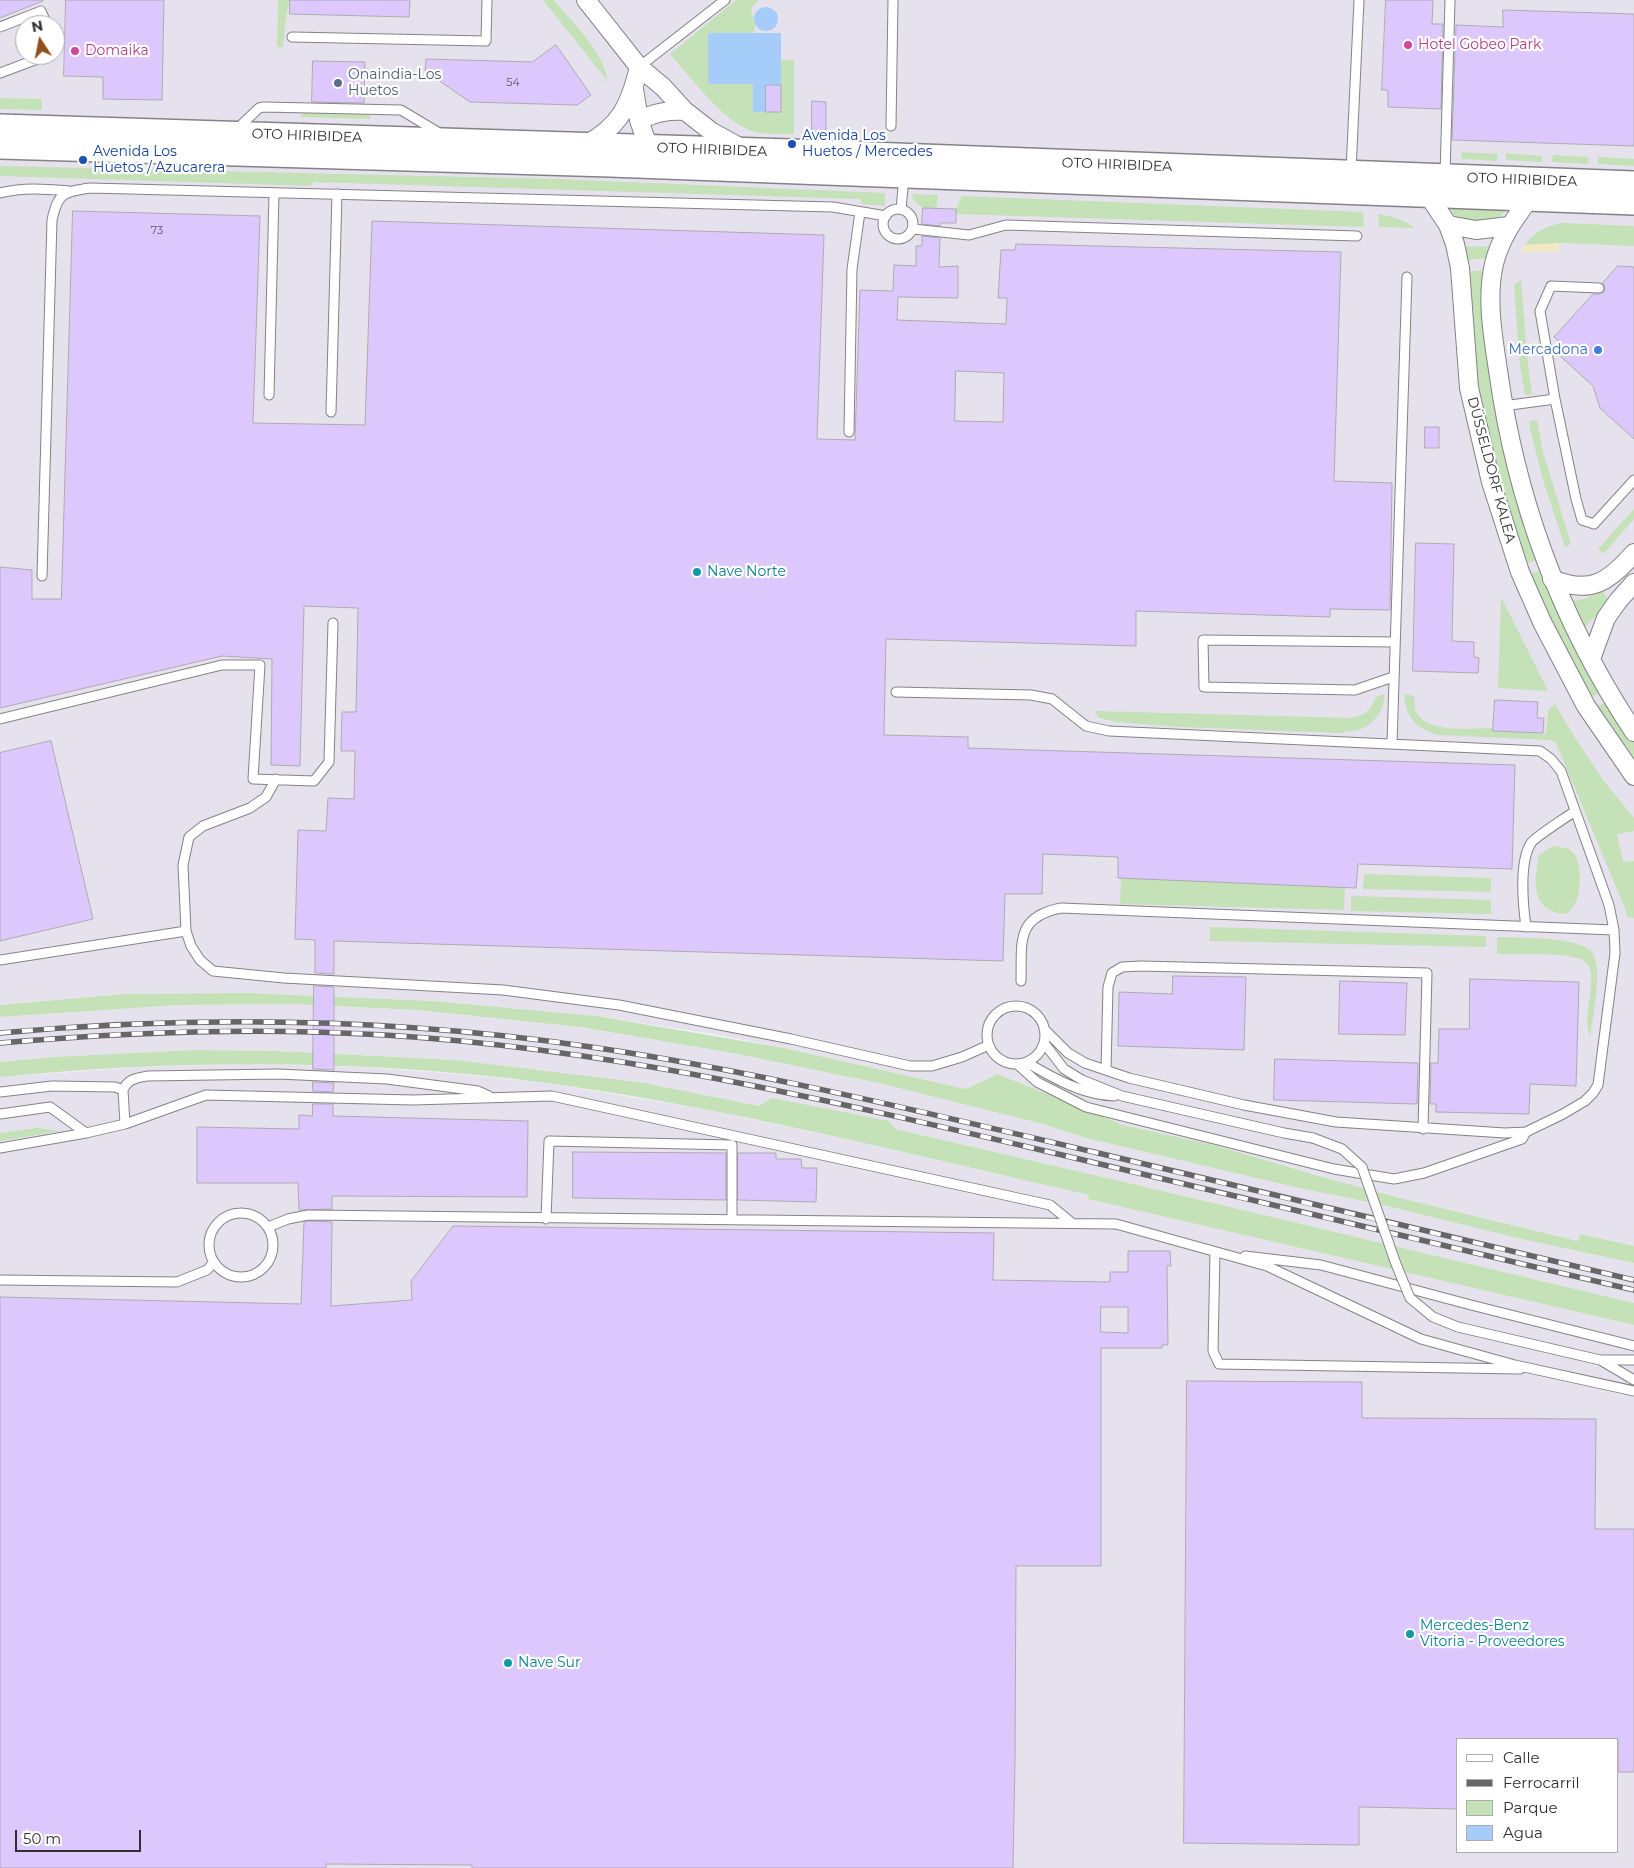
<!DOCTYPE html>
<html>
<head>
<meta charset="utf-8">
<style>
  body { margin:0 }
  #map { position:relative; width:1634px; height:1868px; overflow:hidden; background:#f2f1f5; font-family:Montserrat,sans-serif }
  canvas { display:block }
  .legend { position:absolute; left:1456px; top:1738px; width:162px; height:115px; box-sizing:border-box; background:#fff; border:1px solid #acacac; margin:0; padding:6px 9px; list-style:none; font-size:15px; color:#2f2f30 }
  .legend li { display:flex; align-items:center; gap:10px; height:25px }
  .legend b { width:25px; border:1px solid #acacac }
  .north { position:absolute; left:15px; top:15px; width:50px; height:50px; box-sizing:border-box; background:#fff; border:1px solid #acacac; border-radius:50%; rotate:349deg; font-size:14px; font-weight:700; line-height:20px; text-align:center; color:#2f2f30 }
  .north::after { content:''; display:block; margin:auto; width:18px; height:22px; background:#92501f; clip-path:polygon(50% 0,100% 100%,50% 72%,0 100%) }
  .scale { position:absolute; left:15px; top:1830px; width:126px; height:22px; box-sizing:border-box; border:2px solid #2f2f30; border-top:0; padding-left:6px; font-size:15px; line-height:18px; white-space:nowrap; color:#2f2f30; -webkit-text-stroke:4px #fff; paint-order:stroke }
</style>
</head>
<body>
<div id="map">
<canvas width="1634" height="1868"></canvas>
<ul class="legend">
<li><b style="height:6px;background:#fff"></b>Calle</li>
<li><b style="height:6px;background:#666567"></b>Ferrocarril</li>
<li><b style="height:14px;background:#c4e1b7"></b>Parque</li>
<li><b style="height:14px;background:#a6cdfa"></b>Agua</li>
</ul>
<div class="north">N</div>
<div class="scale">50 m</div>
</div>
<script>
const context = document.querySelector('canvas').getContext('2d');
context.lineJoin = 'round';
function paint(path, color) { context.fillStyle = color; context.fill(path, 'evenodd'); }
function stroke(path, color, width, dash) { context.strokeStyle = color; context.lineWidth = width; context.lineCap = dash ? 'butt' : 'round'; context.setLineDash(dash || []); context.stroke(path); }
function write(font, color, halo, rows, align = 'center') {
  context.font = font + ' Montserrat,sans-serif'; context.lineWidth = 4.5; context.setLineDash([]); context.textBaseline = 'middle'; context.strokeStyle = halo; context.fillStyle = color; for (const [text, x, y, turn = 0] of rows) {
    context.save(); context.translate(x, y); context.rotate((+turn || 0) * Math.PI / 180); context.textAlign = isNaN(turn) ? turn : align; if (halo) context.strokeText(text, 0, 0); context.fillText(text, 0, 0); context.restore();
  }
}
paint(new Path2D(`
  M0 0H1634V1246L1580 1234 1579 1241 1404 1199 1319 1176 1214 1145 1123 1125 999 1074 966 1089 784 1048 713 1034 596 1016 433 1001 248 993 124 994 0 1005ZM25 25H55V55H25Z
  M292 1004 417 1010 580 1027 738 1054 878 1083 1039 1123 1090 1139 1299 1188 1383 1205 1517 1238 1634 1263V1303L1146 1187 895 1129 889 1121 772 1099 759 1106 645 1083 456 1060 276 1051 194 1050 54 1057 0 1062V1017L178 1005Z
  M248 1064 363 1067 459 1074 546 1083 704 1109 846 1139 1089 1195V1199L1634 1325V1868H0V1077L140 1067ZM1458 1739H1618V1852H1458Z`), '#e6e2ed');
paint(new Path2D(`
  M278 0H290L286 16 283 47H277Z
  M543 0H554C573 23 606 54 608 84L606 79Z
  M736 0H758L751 9 755 25 754 33H708V84H753V112H781V60H794V134C782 133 767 135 755 132 724 124 692 78 670 54Z
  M0 98 42 99V110L0 109Z
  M303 112 367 114 370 116V119L301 117Z
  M1462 152 1498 154 1497 161 1461 159Z
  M1506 153 1542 156V162L1506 160Z
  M1553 155 1589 157 1588 164 1552 162Z
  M1598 157 1634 159V166L1598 164Z
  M0 166 557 179 885 193V206L862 204 860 199 313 182 311 186 0 176Z
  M912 194 938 195 936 208H923L913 200Z
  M962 196 1363 212 1364 227 956 214V209Z
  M1447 203 1509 207 1498 219 1471 224 1454 215Z
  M1378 214C1391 216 1404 219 1414 228L1379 227Z
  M1564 223 1634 226V246L1563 243 1525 245C1535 231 1547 225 1564 223Z
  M1492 246 1489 258 1468 260 1464 247Z
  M1485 270 1538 559 1523 565 1501 498 1476 382 1467 272Z
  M1521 280 1527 356 1532 394 1525 395 1520 367 1514 285Z
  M1537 420 1543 452 1571 544 1565 547 1542 477 1530 428 1529 421Z
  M1634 509V519L1603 554 1598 549Z
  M1541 570 1602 691 1588 699 1526 576Z
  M1602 591 1610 601 1583 629 1571 601 1584 599Z
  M1501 597 1548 691 1498 688Z
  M1384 694C1386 708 1374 724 1361 729 1355 731 1347 731 1341 733L1179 727 1117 722 1099 718 1094 711 1351 718C1367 714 1369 712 1376 697Z
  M1404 694 1414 696C1415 701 1414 708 1416 712 1428 734 1472 728 1493 728L1494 731 1546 734 1548 710 1555 704 1575 738 1603 780 1634 818V831L1617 834 1623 862 1634 861V918L1627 917 1626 911 1556 743 1549 740 1437 735C1415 727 1406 718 1404 694Z
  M1607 701 1634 742V770L1594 709Z
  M1553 846C1561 847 1570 848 1574 854 1583 866 1582 902 1569 912 1565 915 1559 914 1554 912 1530 903 1535 876 1539 855Z
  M1364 874 1491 878V892L1363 889Z
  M1121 878 1345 887 1344 910 1120 904Z
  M1351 896 1491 900V914L1351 911Z
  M1210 927 1486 936V947L1210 941Z
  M1497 937C1519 938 1577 936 1592 952 1595 957 1597 965 1597 971 1598 990 1593 1017 1590 1037 1585 1023 1588 1010 1590 995 1591 986 1594 969 1585 962 1572 951 1516 955 1497 954Z
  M248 993 433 1001 596 1016 784 1048 966 1089 998 1074 1123 1125 1214 1145 1319 1176 1404 1199 1578 1241 1580 1234 1634 1246V1263L1517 1238 1383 1205 1299 1188 1090 1139 1039 1123 878 1083 738 1054 580 1027 417 1010 292 1004 178 1005 0 1017V1005L124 994Z
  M194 1050 276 1051 456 1060 645 1083 759 1106 772 1098 889 1121 895 1129 1146 1187 1634 1303V1325L1088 1199 1089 1195C909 1154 730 1108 547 1083 366 1059 181 1059 0 1077V1062L54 1057Z
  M37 1128 61 1131 0 1141V1133Z`), '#c4e1b7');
paint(new Path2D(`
  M1559 243V251L1520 253 1525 245Z`), '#f2e8c3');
paint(new Path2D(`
  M754 19a12 12 0 1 1 24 0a12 12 0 1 1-24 0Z
  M708 33H781V85L766 86V112H753V84H708Z`), '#a6cdfa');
const building = new Path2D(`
  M0 0H43V1L0 18Z
  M66 0H164L162 100 103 99V77L64 76Z
  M290 0H410L409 17 290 14Z
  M1386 0H1433L1432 24H1443L1441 109 1388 107V90H1382Z
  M1503 10 1634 14V146L1452 140 1456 25 1503 27Z
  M556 45 591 95 577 105 470 102 425 71 426 59 532 62Z
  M313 61 365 62 364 103 312 102Z
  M766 85H781V112H766Z
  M812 101 826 102V134H812Z
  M923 208 956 209V223H940V226L922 224Z
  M73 211 260 216 253 423 365 425 372 221 824 235 817 439 855 440 860 290 893 291 894 265 916 266V246H922V236L940 238 939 267 958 266V298L898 297 897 320 1006 324 1007 298H998L1001 250H1015L1016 244 1341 252 1334 481 1392 483 1390 610 1330 609V617L1136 611V646L886 639 884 735 968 737V748L1515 765 1512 869 1358 864 1356 888 1118 878V857L1043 854 1042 894H1005L1003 961 334 941V974L315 973V940L295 939 298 830 326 831 328 798 354 799 355 751H341L342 712H356L358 608 304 606 300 766 271 765 272 659 222 656 0 708V567L32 570V599H61ZM956 371 1004 373 1003 422 955 421Z
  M1618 266 1634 267V439L1600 408 1593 386 1558 354 1565 346 1554 337 1593 294H1599L1604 292 1605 288 1603 283Z
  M1425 427H1439V448H1425Z
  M1416 543 1454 544 1452 641 1474 642V657L1479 658 1478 673 1413 671Z
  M1495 700 1538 702 1537 718H1544L1543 733 1493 731Z
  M51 741 93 919 0 941V753Z
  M1173 976 1246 977 1244 1050 1118 1046 1119 992 1172 994Z
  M1470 979 1579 982 1576 1086 1530 1084 1529 1114 1436 1112V1104H1430L1431 1063H1438L1439 1029H1469Z
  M1340 981 1407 983 1405 1035 1339 1034Z
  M314 986 334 987V1070L313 1069Z
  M1275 1059 1418 1063 1417 1104 1274 1100Z
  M313 1082 334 1083 333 1092 313 1091Z
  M313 1104H333V1116L528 1121 527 1197 332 1196V1209L299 1210 298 1183H197V1127L299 1129V1115L312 1116Z
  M573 1152 726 1153V1200L573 1198Z
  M738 1153H776V1159H801L802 1168H817L816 1202 738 1200Z
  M309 1221 332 1222 331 1306 412 1300 411 1281 453 1226 994 1233 993 1280 1110 1282V1272H1128V1251H1170L1171 1266H1167L1168 1345H1162V1348H1101V1566H1016L1015 1760 1013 1868H472V1865L326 1864V1868H0V1297L301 1304 304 1222ZM1101 1307H1128V1333L1101 1332Z
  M1187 1381 1362 1382V1418L1596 1419 1595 1529H1634V1772H1618V1739H1458V1809L1359 1807V1845L1184 1843Z`);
paint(building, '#ddc8fd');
stroke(building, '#adacaf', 1);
const lane = new Path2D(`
  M0 27 41 11 47 25
  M292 37 486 41 487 0
  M639 67 725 0
  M0 73 48 55
  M891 126 893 0
  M237 129 259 108 264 107 401 110 441 134
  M1351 171 1359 0
  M1445 175 1450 0
  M0 193C24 187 45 189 69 191
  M901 209 904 177
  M883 224a15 15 0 1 1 30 0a15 15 0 1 1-30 0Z
  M913 229 969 235 1006 225 1357 236
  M1599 288 1551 286 1540 311 1555 399 1576 499 1582 520 1594 524 1634 480
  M269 395 274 194
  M1503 406 1555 399
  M331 412 337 194
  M849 432 852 269 860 212
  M42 576 52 220C58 193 63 192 90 188L833 207 886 216
  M1393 677 1355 690 1204 687 1203 640 1395 642
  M896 692 1031 695 1052 699 1086 726 1109 731 1540 751 1551 759 1561 771 1609 905 1614 930 1615 953 1598 1085 1593 1093 1585 1101 1563 1114 1526 1132 1505 1133 1336 1122 1244 1105 1129 1078 1085 1063 1068 1053 1044 1029
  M0 719 222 665H260L253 779 314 781 329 762 333 623
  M1392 744 1407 277
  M276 779 266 797 250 808 203 826 189 837 183 865 186 931 191 946 200 960 213 971 284 978 503 990 619 1005 791 1039 910 1066H932L962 1057 989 1045
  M1526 927C1523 905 1519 862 1531 843 1535 837 1567 817 1575 811
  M0 960 186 931
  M1021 981C1022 943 1015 917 1061 908L1614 930
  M987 1035a29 29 0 1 1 58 0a29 29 0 1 1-58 0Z
  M1044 1043 1064 1069 1082 1080 1122 1096 1284 1133 1313 1138
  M1026 1062C1053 1078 1083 1095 1114 1096
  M1017 1064 1037 1082 1086 1107 1334 1169 1394 1179 1424 1173 1522 1139 1526 1132
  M1106 1070 1108 987 1112 973 1122 967 1141 966 1427 973 1423 1129
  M123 1090C128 1079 136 1078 148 1076L278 1074 387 1079 478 1091 489 1096
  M0 1092 52 1086 115 1087 123 1090 125 1124
  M0 1114 50 1107 86 1133
  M0 1148 86 1133 125 1124 206 1095 413 1100 552 1096 1050 1205 1072 1223
  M209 1245a32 32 0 1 1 64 0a32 32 0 1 1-64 0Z
  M546 1219 549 1141 732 1145V1219
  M268 1227 288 1219 308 1215 1116 1224 1267 1266 1421 1339 1515 1365 1634 1391
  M1215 1252 1213 1351 1219 1364 1520 1369
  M1245 1256 1321 1265 1471 1305 1634 1346
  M0 1280 177 1282 207 1270 214 1262
  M1458 1327 1600 1360H1634
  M1602 1361 1634 1380`);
const street = new Path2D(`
  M586 0 639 67 663 87 685 111 712 132 743 149
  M634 89 639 120 651 155
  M639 120C655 113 667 110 685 111
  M585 145C621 126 630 104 639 67
  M1428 195 1448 225 1455 244 1460 268 1469 388 1491 482 1520 572 1542 622 1586 706 1634 776
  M1530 198C1514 219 1500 239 1494 264 1486 298 1493 337 1498 370 1516 501 1561 622 1634 732
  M1448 225 1476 230 1509 226
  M1552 579C1590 595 1609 582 1634 553
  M1591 659 1606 618 1618 601 1634 583`);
const secondary = new Path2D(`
  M0 127 791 152 1634 184
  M0 146 610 164 1634 202`);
stroke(lane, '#848286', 11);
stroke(street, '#848286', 20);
stroke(secondary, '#848286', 28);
stroke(lane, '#fff', 9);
stroke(street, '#fff', 18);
stroke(secondary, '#fff', 25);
const rail = new Path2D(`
  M0 1033C197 1015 395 1018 591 1047 762 1072 930 1114 1098 1153 1276 1196 1455 1238 1634 1280
  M0 1043C128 1032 255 1027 384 1035 606 1048 824 1099 1041 1150 1238 1197 1436 1244 1634 1290`);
stroke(rail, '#666567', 5.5);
stroke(rail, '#fff', 4, [11]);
const laneBridge = new Path2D(`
  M1313 1138 1342 1149 1362 1167 1396 1264 1410 1298 1433 1317 1458 1327`);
stroke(laneBridge, '#848286', 11, []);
stroke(laneBridge, '#fff', 9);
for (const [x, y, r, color] of [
  [1408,45,5,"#d1479c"],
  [75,51,5,"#d1479c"],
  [338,83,5,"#5c6f8a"],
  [792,144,5,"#1a4fb4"],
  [83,160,5,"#1a4fb4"],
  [1598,350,5,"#3f7fe0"],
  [697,572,5,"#0f9aa8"],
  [1410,1634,5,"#0f9aa8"],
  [508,1663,5,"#0f9aa8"]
]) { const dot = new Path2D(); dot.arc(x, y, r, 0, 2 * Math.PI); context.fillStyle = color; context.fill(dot); stroke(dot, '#fff', 2); }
write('11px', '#5a5563', null, [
  ["54",513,83],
  ["73",157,231]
]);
write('14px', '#b23c85', '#fff', [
  ["Hotel Gobeo Park",1418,45],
  ["Domaika",85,51]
], 'left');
write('14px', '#4e5e75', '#fff', [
  ["Onaindia-Los",348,75],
  ["Huetos",348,91]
], 'left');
write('14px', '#2f2f30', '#fff', [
  ["OTO HIRIBIDEA",307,136,2],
  ["OTO HIRIBIDEA",712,150,2],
  ["OTO HIRIBIDEA",1117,165,2],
  ["OTO HIRIBIDEA",1522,180,2],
  ["DÜSSELDORF KALEA",1491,470,75]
]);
write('14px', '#164399', '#fff', [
  ["Avenida Los",802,136],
  ["Huetos / Mercedes",802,152],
  ["Avenida Los",93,152],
  ["Huetos / Azucarera",93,168]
], 'left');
write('14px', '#366cbe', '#fff', [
  ["Mercadona",1588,350]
], 'right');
write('14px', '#0d838f', '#fff', [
  ["Nave Norte",707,572],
  ["Mercedes-Benz",1420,1626],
  ["Vitoria - Proveedores",1420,1642],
  ["Nave Sur",518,1663]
], 'left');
</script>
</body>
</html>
